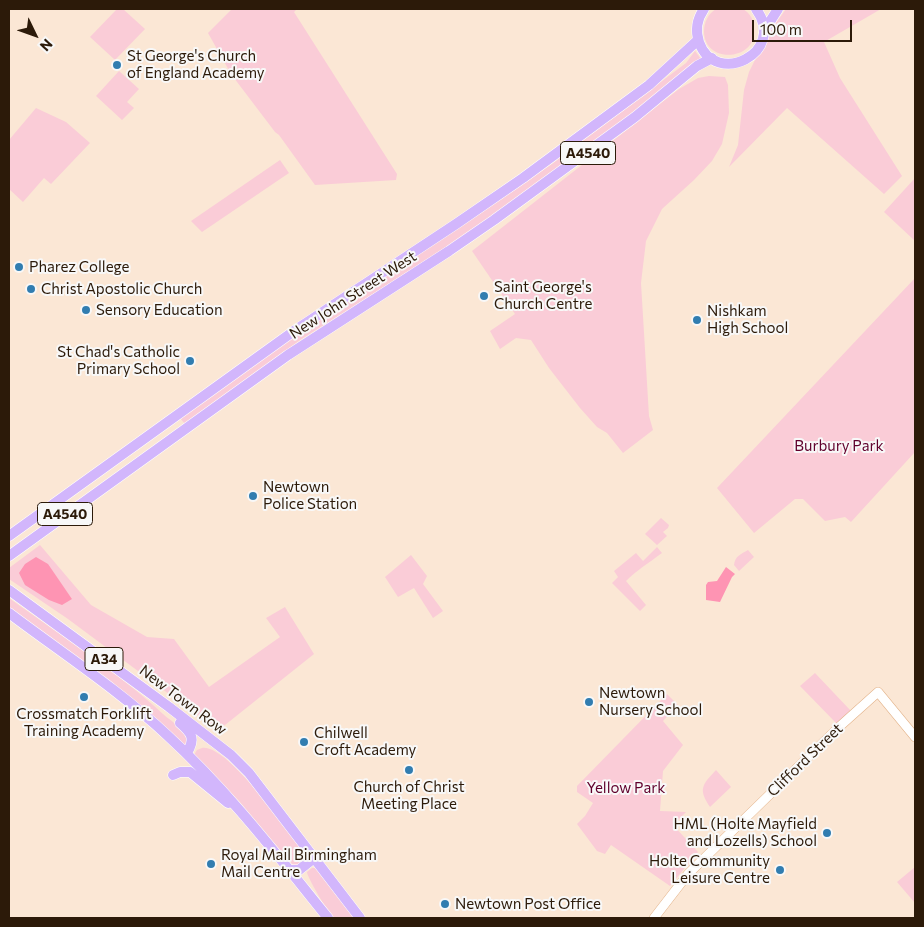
<!DOCTYPE html>
<html>
<head>
<meta charset="utf-8">
<style>
  body { margin:0 }
  #map { position:relative; width:924px; height:927px; overflow:hidden; background:#fbe7d5; font-family:Commissioner,sans-serif }
  canvas { display:block }
  .frame { position:absolute; inset:0; border:10px solid #2c1a09; pointer-events:none }
  .north { position:absolute; left:10px; top:10px; width:50px; height:50px; -webkit-text-stroke:4px #f8f8f8; paint-order:stroke; rotate:132deg; font-size:14px; font-weight:700; line-height:20px; text-align:center; color:#2c1a09 }
  .north::after { content:''; display:block; margin:auto; width:18px; height:22px; background:#2c1a09; clip-path:polygon(50% 0,100% 100%,50% 72%,0 100%) }
  .scale { position:absolute; left:752px; top:20px; width:100px; height:22px; box-sizing:border-box; border:2px solid #2c1a09; border-top:0; padding-left:6px; font-size:15px; line-height:18px; white-space:nowrap; color:#2c1a09; -webkit-text-stroke:4px #f8f8f8; paint-order:stroke }
</style>
</head>
<body>
<div id="map">
<canvas width="924" height="927"></canvas>
<div class="frame"></div>
<div class="north">N</div>
<div class="scale">100 m</div>
</div>
<script>
const context = document.querySelector('canvas').getContext('2d');
context.lineJoin = 'round';
function paint(path, color) { context.fillStyle = color; context.fill(path, 'evenodd'); }
function stroke(path, color, width, dash) { context.strokeStyle = color; context.lineWidth = width; context.lineCap = dash ? 'butt' : 'round'; context.setLineDash(dash || []); context.stroke(path); }
function write(font, color, halo, rows, align = 'center') {
  context.font = font + ' Commissioner,sans-serif'; context.lineWidth = 4; context.setLineDash([]); context.textBaseline = 'middle'; context.strokeStyle = halo; context.fillStyle = color; for (const [text, x, y, turn = 0] of rows) {
    context.save(); context.translate(x, y); context.rotate((+turn || 0) * Math.PI / 180); context.textAlign = isNaN(turn) ? turn : align; if (halo) context.strokeText(text, 0, 0); context.fillText(text, 0, 0); context.restore();
  }
}
paint(new Path2D(`
  M117 9H123L145 29 115 60 90 37Z
  M232 9H297L294 12 397 174 396 180 315 185 279 135 275 132 231 74 208 33Z
  M716 9H743C750 13 754 20 754 28 758 61 705 65 704 32 704 22 708 14 716 9Z
  M786 9H881L824 42 840 78 902 176 884 194 787 108 729 167 738 145 744 90 749 72 768 34Z
  M695 51 701 59 630 116 461 238 300 340 185 424 180 418 293 337 476 216 552 164 686 63Z
  M119 71 139 89 127 102 134 108 122 120 96 96Z
  M709 76 725 77 728 85 729 113 722 144 712 161 694 180 662 209 646 241 641 283 649 416 653 430 623 453 607 433 597 427 580 408 549 368 531 340 516 338 500 349 490 331 515 314 472 251 679 89 698 78Z
  M36 108 66 122 90 143 51 184 44 178 23 202 9 189V140Z
  M280 160 289 173 202 232 191 221Z
  M915 178V241L884 212Z
  M915 278V452L851 522 845 517 825 521 803 499H795L754 533 717 488Z
  M661 518 669 525 668 528 663 532 667 536 657 545 645 534Z
  M40 545 91 605 147 637 174 639 209 687 280 637 266 618 285 607 314 654 225 725 216 729 68 619 9 579V568ZM47 564 72 599 19 573Z
  M657 547 662 553C650 562 637 570 626 581L646 605 640 611 612 583 618 577 614 571 636 553 643 561Z
  M748 550 754 557 739 571 734 565C735 556 741 554 748 550Z
  M411 555 427 576 423 584 443 611 433 618 414 588 398 597 385 577Z
  M9 598C60 635 117 671 163 714 172 722 182 727 189 737L186 747 9 607Z
  M815 673 851 711 837 724 800 686Z
  M667 694 678 705 663 721 683 745 663 771 660 811 686 812 673 825 698 852 670 886 611 845 605 854 597 851 577 824 585 816 593 803 577 792V786Z
  M202 748C228 744 288 832 305 854V858L295 867 293 865 239 801 197 759 194 755 197 750Z
  M716 770 731 787 710 807C698 789 702 785 716 770Z
  M915 867V903L897 882Z
  M312 868H316L354 918H333C328 912 307 877 307 872Z`), '#faccd7');
paint(new Path2D(`
  M36 557 48 564 72 599 62 605 49 600 25 585 19 573 25 564Z
  M726 567 735 574 732 577 720 602 706 600V585L708 582 717 581Z`), '#fe94b3');
const secondary = new Path2D(`
  M654 918 688 874 839 727 878 692 915 737`);
const trunk = new Path2D(`
  M704 9C697 19 695 30 699 42 715 88 788 53 756 9
  M764 31 778 9
  M9 536 294 331 456 224 523 178 649 85 698 40
  M9 556 288 355 449 251 494 220 635 117 697 66 712 58
  M9 590 169 707 231 755 249 773 360 918
  M9 613C62 653 119 690 168 736 228 791 277 855 328 918
  M180 723C193 734 195 739 187 753
  M173 775 180 772H190L228 803
  M290 870H299L314 858`);
stroke(secondary, '#e3b288', 10);
stroke(trunk, '#fff', 11);
stroke(secondary, '#fff', 9);
stroke(trunk, '#d2b6fc', 10);
for (const [x, y, r, color] of [
  [117,65,5,"#317db0"],
  [19,267,5,"#317db0"],
  [31,289,5,"#317db0"],
  [484,296,5,"#317db0"],
  [86,310,5,"#317db0"],
  [697,320,5,"#317db0"],
  [190,361,5,"#317db0"],
  [253,496,5,"#317db0"],
  [84,697,5,"#317db0"],
  [589,702,5,"#317db0"],
  [304,742,5,"#317db0"],
  [409,770,5,"#317db0"],
  [827,833,5,"#317db0"],
  [211,864,5,"#317db0"],
  [780,870,5,"#317db0"],
  [445,904,5,"#317db0"]
]) { const dot = new Path2D(); dot.arc(x, y, r, 0, 2 * Math.PI); context.fillStyle = color; context.fill(dot); stroke(dot, '#f8f8f8', 2); }
for (const [x, y, w] of [
  [588,153,55],
  [65,514,55],
  [104,659,38]
]) { const box = new Path2D(); box.roundRect(x - w / 2, y - 11.5, w, 23, 4); context.fillStyle = '#f8f8f8'; context.fill(box); stroke(box, '#2c1a09', 1); }
write('bold 14px', '#2c1a09', null, [
  ["A4540",588,153],
  ["A4540",65,514],
  ["A34",104,659]
]);
write('15px', '#2c1a09', '#f8f8f8', [
  ["St George's Church",127,56],
  ["of England Academy",127,73],
  ["Pharez College",29,267],
  ["Saint George's",494,287],
  ["Church Centre",494,304],
  ["Christ Apostolic Church",41,289],
  ["Sensory Education",96,310],
  ["Nishkam",707,311],
  ["High School",707,328],
  ["St Chad's Catholic",180,352,"right"],
  ["Primary School",180,369,"right"],
  ["Newtown",263,487],
  ["Police Station",263,504],
  ["Newtown",599,693],
  ["Nursery School",599,710],
  ["Crossmatch Forklift",84,714,"center"],
  ["Training Academy",84,731,"center"],
  ["Chilwell",314,733],
  ["Croft Academy",314,750],
  ["Church of Christ",409,787,"center"],
  ["Meeting Place",409,804,"center"],
  ["HML (Holte Mayfield",817,824,"right"],
  ["and Lozells) School",817,841,"right"],
  ["Royal Mail Birmingham",221,855],
  ["Mail Centre",221,872],
  ["Holte Community",770,861,"right"],
  ["Leisure Centre",770,878,"right"],
  ["Newtown Post Office",455,904]
], 'left');
write('15px', '#2c1a09', '#f8f8f8', [
  ["New John Street West",353,295,-33],
  ["New Town Row",183,700,37],
  ["Clifford Street",805,760,-44]
]);
write('15px', '#60002c', '#f8f8f8', [
  ["Burbury Park",839,446],
  ["Yellow Park",626,788]
]);
</script>
</body>
</html>
